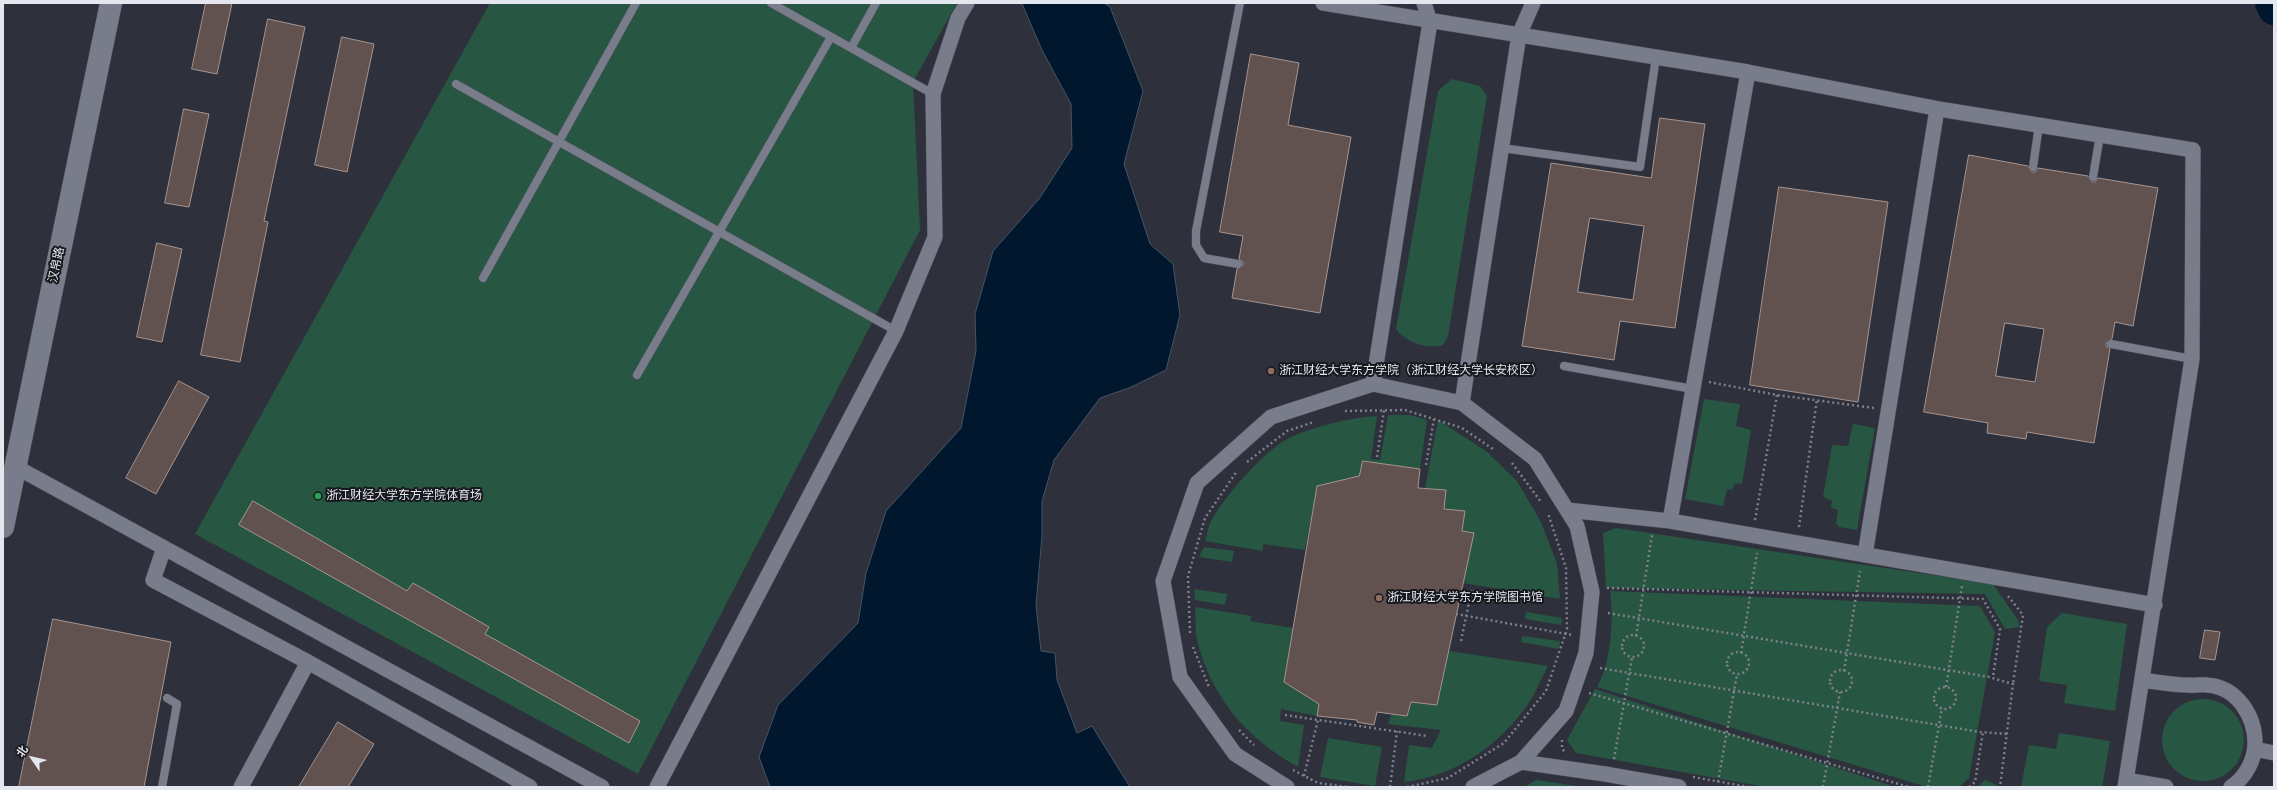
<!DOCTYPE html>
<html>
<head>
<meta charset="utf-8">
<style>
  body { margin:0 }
  #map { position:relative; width:2277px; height:790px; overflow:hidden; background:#2e303c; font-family:"DM Sans","Noto Sans SC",sans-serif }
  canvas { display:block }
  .frame { position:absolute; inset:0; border:4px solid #e5e7ef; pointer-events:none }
  .north { position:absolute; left:12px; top:738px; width:40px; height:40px; -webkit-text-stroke:3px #18191e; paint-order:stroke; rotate:304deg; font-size:11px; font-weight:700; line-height:16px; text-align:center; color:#e5e7ef }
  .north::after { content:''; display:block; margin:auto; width:14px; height:18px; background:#e5e7ef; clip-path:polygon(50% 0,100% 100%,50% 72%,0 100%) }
</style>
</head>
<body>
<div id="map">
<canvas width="2277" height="790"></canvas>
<div class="frame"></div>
<div class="north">北</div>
</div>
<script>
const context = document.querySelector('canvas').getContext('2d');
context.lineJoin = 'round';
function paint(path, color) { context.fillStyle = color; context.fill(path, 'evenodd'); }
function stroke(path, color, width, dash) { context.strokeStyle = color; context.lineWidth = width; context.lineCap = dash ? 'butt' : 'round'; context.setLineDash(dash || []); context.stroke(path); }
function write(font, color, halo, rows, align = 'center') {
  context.font = font + ' "DM Sans","Noto Sans SC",sans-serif'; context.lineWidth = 4; context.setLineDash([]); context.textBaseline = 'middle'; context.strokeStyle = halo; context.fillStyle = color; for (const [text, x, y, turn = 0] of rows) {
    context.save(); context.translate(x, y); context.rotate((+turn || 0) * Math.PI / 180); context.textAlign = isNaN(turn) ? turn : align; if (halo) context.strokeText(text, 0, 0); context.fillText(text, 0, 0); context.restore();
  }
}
paint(new Path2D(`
  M490 3H957L913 82 920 230 638 774 195 534Z
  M1452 79 1480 86 1487 96 1448 336 1443 345C1428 350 1405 342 1396 329L1438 91Z
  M1704 399 1740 404 1736 426 1751 430 1742 484 1735 483 1732 490 1727 489 1723 506 1685 499Z
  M1388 415H1410L1427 420 1420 469 1363 461 1359 476 1317 486 1305 550 1263 544V551L1205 541C1207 535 1208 528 1210 523 1223 498 1265 449 1291 437 1317 426 1348 418 1377 416L1371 459 1380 460Z
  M1438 420 1486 451 1517 481 1541 522 1557 564 1560 599 1463 583 1473 533 1462 531 1465 511 1444 509 1445 491 1425 488Z
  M1853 424 1875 428 1857 530 1839 527 1836 523 1838 510 1831 508 1832 501 1823 497 1832 445 1848 446Z
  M1616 528 1993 584 2018 620 2020 627 2005 629 1985 594 1606 588 1603 533Z
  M1204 547 1234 551 1232 562 1199 557Z
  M1194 589 1227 594 1225 605 1195 600Z
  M1610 591 1980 606 1995 632 1969 778 1959 787H1927L1597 687C1611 663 1614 619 1610 591Z
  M1195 607 1252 616 1250 621 1293 628 1284 682 1319 704 1317 716 1281 709 1280 721 1304 725 1298 767C1247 739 1211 697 1197 640 1195 629 1196 617 1195 607Z
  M1526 612 1562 618 1561 625 1525 619Z
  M2062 613 2127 624 2115 711 2064 703 2067 685 2039 681 2047 627Z
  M1522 636 1560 641 1559 649 1521 642Z
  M1449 651 1548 666C1542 677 1537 690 1530 701 1502 744 1455 777 1404 782L1409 745 1432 748 1441 730 1388 724 1392 713 1407 716 1411 702 1437 705Z
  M1595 689 1895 787H1766L1576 753 1567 740Z
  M2162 740a41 41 0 1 1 82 0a41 41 0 1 1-82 0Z
  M2059 733 2110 741 2102 787H2021L2029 745 2056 749Z
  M1328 738 1382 747 1375 786 1320 777Z
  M1536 780 1584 787H1524Z
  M1985 780 1999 786 1977 787Z`), '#275742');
const water = new Path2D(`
  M1022 3H1104L1110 7 1143 91 1124 164 1150 244 1173 264 1180 315 1166 370 1129 388 1100 398 1054 460 1042 501V536L1036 605 1041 651 1055 653 1057 680 1077 733 1092 726 1130 787H770L759 757 778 705 858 623 866 573 886 511 961 428 976 351 975 314 993 251 1039 199 1072 148 1071 104 1042 50Z`);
paint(water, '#00172d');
stroke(water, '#455567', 1);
stroke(new Path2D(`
  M2271 3 2274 9`), '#00172d', 32);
const building = new Path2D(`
  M206 3H232L217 74 192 69Z
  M268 19 305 27 264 221 268 222 240 362 201 355Z
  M342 37 374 44 347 172 315 165Z
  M1251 54 1299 63 1288 125 1351 137 1320 313 1232 298 1237 269 1243 265V262L1239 259 1243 236 1220 232Z
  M184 109 209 114 189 207 165 203Z
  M1660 118 1705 124 1675 328 1620 321 1614 360 1522 346 1551 163 1651 178ZM1590 218 1644 226 1633 300 1578 292Z
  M1969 155 2028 166 2032 172H2035L2038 168 2088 176 2092 182H2095L2098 178 2158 188 2133 326 2115 322 2112 339 2106 343V346L2110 349 2094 443 2027 432 2026 439 1987 433 1988 423 1924 412ZM2005 323 2044 329 2035 382 1996 376Z
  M1779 187 1888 202 1858 402 1750 385Z
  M157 243 182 249 162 342 137 337Z
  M179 381 209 397 156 494 126 478Z
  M1363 461 1420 469 1418 488 1446 490 1444 509 1465 511 1462 531 1474 533 1437 705 1411 702 1407 716 1377 712 1374 725 1357 722V720L1317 716 1319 704 1284 682 1317 486 1359 476Z
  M253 501 407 591 413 583 489 627 485 634 640 721 629 743 239 525Z
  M53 619 171 642 144 787H19Z
  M2205 630 2220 632 2215 660 2200 658Z
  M338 722 374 744 348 787H299Z`);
paint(building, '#62524f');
stroke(building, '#a69591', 1);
const lane = new Path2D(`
  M771 3 933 94
  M851 48 876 3
  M456 84 896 331
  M1502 148 1640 167 1656 57
  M2033 167 2039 125
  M2093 177 2100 135
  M1238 264 1204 258 1196 245V231L1240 3
  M483 278 636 3
  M2111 344 2192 359
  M1564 366 1693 389
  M637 375 831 37
  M162 787 177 704 167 698`);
const street = new Path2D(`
  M1323 3 1748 72 1945 110 2193 150 2192 359 2125 787
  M1373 384 1430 22 1424 3
  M1462 403 1519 35 1533 3
  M16 467 602 787
  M1567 510 1670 521 2155 605
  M1670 521 1748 72
  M164 548 153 580 308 662
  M1865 555 1937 109
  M2142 680C2158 682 2173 685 2188 685 2194 686 2201 684 2207 685 2237 687 2255 716 2255 743 2255 760 2245 778 2231 787
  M2255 749 2274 753
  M1521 762 1605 774 1679 787
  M2126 780 2166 787
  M241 787 308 662 530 787
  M657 787 896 331 935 237 933 94 958 18 967 3
  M1287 787 1235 754 1180 677 1163 581 1197 483 1271 417 1373 384 1462 403 1535 459 1577 526 1592 592 1586 653 1566 711 1521 762 1473 787`);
const secondary = new Path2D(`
  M3 527 111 3`);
stroke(lane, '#4c4e58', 9);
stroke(street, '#4c4e58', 16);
stroke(secondary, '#4c4e58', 23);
stroke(new Path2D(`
  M1709 382 1777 395 1874 408
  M1345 411 1405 410 1462 428 1493 449
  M1377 457 1384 410
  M1247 462 1287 431 1314 422
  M1512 463 1541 502
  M1426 465 1434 419
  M1755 520 1777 395
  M1799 527 1817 399
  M1607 588 1983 599 2000 629 1993 677
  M2008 596 2023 615 2013 684
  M1608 613 1989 677 2013 684 2000 787
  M1456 614 1572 635
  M1190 633 1188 576 1205 518 1237 471
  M1622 646a11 11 0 1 1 22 0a11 11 0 1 1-22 0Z
  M1636 636 1652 535
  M1461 641 1472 588
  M1193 647 1209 687
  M1727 663a11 11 0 1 1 22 0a11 11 0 1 1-22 0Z
  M1741 653 1757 553
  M1600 668 1980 732 2007 734
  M1830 681a11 11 0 1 1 22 0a11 11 0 1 1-22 0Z
  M1844 671 1860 571
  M1946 687 1962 586
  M1934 698a11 11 0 1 1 22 0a11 11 0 1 1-22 0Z
  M1589 693 1909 787
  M1285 715 1427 736
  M1239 730 1254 745
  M1562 740V749L1565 752
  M1614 759 1632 657
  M1293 770 1318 783 1348 787
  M1304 776 1318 720
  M1693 777 1749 787
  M1718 782 1737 674
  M1390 787 1397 731
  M1407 787 1448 778 1504 743 1546 691 1567 629 1566 568 1548 513
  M1823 787 1840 692
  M1928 787 1942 708
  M1969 787 1975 782 1983 732`), '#7e808b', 2.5, [2, 3]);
stroke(lane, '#797c8a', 8);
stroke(street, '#797c8a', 15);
stroke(secondary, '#797c8a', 22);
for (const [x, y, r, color] of [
  [1271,371,4,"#8d6e63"],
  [318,496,4,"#2e9e5b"],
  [1379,598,4,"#8d6e63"]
]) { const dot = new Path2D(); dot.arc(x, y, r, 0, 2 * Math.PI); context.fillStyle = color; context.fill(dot); stroke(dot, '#18191e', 1.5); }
write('12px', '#e5e7ef', '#18191e', [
  ["汉帛路",57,265,-78]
]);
write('12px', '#e5e7ef', '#18191e', [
  ["浙江财经大学东方学院（浙江财经大学长安校区）",1279,371],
  ["浙江财经大学东方学院体育场",326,496],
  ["浙江财经大学东方学院图书馆",1387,598]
], 'left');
</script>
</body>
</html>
